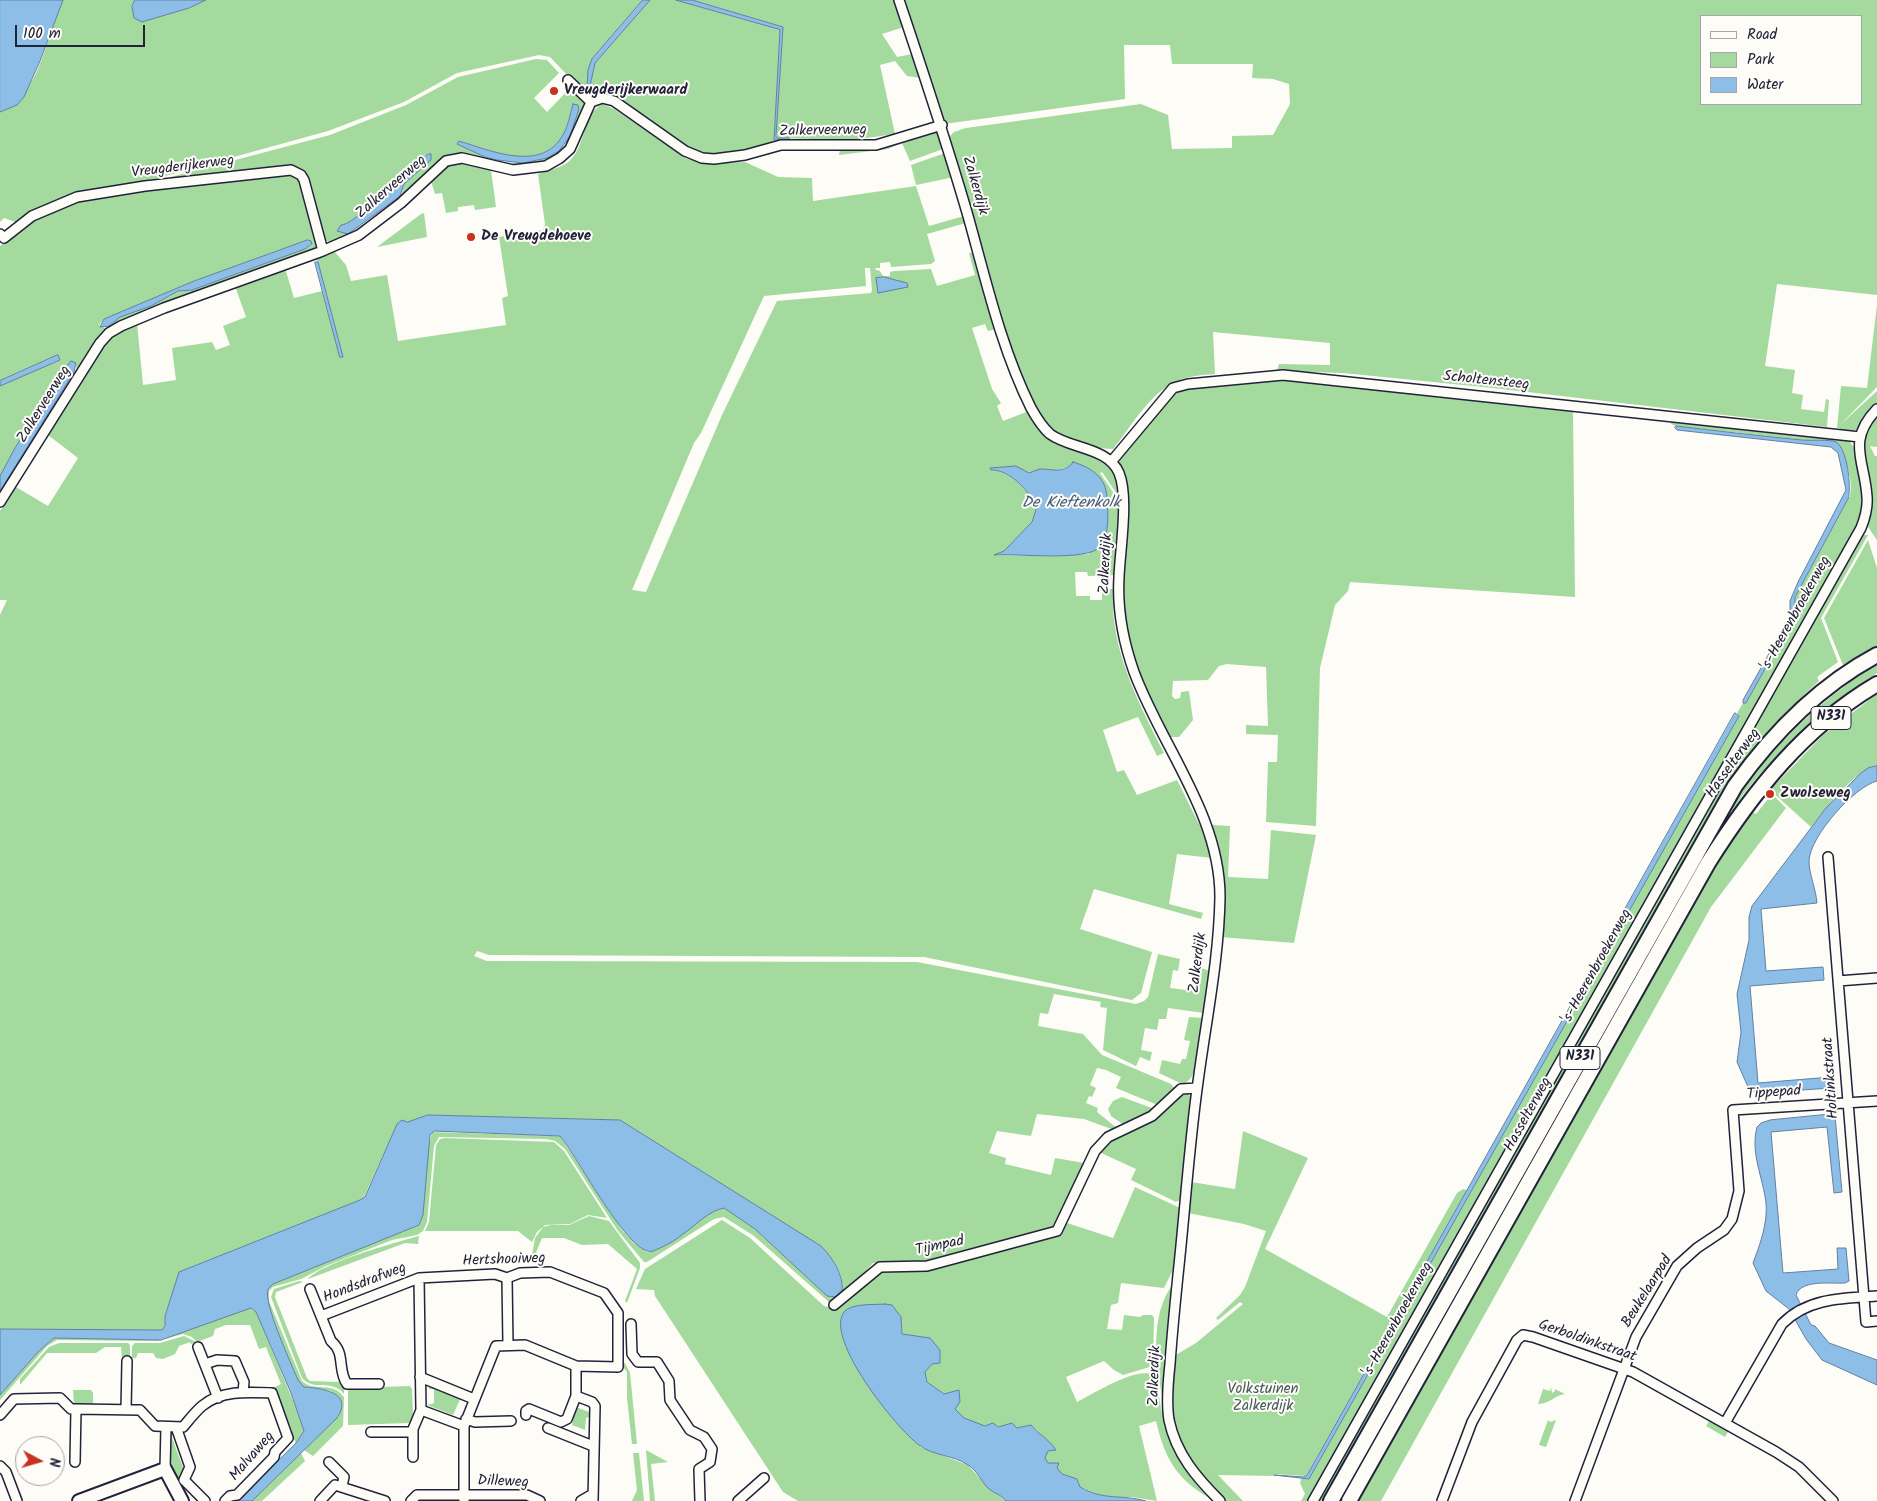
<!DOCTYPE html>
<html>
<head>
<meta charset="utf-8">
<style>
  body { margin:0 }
  #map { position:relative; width:1877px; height:1501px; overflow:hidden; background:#fdfcf7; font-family:Kalam,sans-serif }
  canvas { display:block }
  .legend { position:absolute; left:1700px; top:15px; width:162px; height:90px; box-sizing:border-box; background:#fdfcf7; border:1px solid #a5a5ac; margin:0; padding:6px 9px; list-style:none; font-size:15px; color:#22223b }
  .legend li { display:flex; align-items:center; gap:10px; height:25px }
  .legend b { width:25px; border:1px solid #a5a5ac }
  .north { position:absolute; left:15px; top:1436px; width:50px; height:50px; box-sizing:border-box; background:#fdfcf7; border:1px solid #a5a5ac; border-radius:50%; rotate:96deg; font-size:14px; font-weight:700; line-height:20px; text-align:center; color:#22223b }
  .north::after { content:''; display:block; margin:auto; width:18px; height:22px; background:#c8321e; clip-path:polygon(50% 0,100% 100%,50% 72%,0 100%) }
  .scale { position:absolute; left:15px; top:25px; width:130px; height:22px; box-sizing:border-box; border:2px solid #22223b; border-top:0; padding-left:6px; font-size:15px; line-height:18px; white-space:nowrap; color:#22223b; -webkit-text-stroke:4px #fdfcf7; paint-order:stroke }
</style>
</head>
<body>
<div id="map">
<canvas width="1877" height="1501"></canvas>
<ul class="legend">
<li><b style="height:6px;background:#fdfcf7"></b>Road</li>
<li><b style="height:14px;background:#a4da9e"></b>Park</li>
<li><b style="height:14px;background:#8dbee8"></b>Water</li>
</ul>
<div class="north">N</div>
<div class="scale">100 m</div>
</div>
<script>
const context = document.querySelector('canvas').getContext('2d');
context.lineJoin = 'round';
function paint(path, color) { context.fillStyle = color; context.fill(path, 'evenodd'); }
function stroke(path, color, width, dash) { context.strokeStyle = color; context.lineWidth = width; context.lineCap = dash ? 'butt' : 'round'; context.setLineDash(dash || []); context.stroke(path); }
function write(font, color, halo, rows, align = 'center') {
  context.font = font + ' Kalam,sans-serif'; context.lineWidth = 4; context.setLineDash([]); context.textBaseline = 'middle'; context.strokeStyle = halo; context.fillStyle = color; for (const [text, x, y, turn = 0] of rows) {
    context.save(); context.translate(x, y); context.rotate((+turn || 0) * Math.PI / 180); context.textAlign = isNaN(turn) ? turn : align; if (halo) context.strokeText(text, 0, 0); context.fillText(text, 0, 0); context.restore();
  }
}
paint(new Path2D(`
  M0 0H135L132 7 134 18 142 22 189 8 206 0H643L592 59 590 86 595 63 643 6 650 0H676L780 30 774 141C709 163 703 160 648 120 639 113 628 102 617 98 605 94 596 98 587 96L550 57 539 55 457 73 404 102 328 131 136 184 62 198 30 213 18 223 4 218 0 222V112C32 103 45 49 55 20Z
  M692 0H894L904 27 882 34 897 57 912 54 921 78 907 76 895 61 880 65 895 134 852 140 777 138 776 125 783 27Z
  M901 0H1877V295L1777 284 1765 366 1795 370 1792 393 1803 395 1801 409 1824 412 1826 399 1829 400 1827 427 1493 388 1343 373 1277 371 1279 364 1330 365V343L1213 332 1215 374C1201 375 1186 376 1173 383 1148 396 1130 428 1113 449 1091 448 1066 442 1048 429 1021 407 978 244 967 203 961 182 952 159 949 137L954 132 966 128 1141 104 1168 115 1172 149 1232 148V136L1273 135 1290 104 1289 84 1273 79 1252 78 1253 64H1172L1170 45H1124L1125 99 944 124ZM1701 16H1861V104H1701Z
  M536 59 547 60 559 73 534 98 547 112 572 86 587 102C583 114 579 132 571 142 543 180 495 163 457 155L442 159C406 194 380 221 334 243L327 241 323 237 304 173 292 167 173 181 171 177 330 135 406 105 458 77ZM573 104 565 145C544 166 510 167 483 156 475 152 467 148 458 145L459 141C489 150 539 172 561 138 568 128 570 115 573 104ZM426 155 415 174 404 184 402 194 370 220 351 232 341 226C352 227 413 166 426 155Z
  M603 104 614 109 687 159 706 163 745 162 778 177 812 178 813 201 916 186 929 226 964 216 966 223 927 234 935 261 931 264 891 267 890 262 880 263V268H875L876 270 880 271 883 276H890V272L894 271 931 269 937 286 975 275 969 253H975L997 329 988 331 985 324 972 328 992 389 1001 403 997 406 1003 421 1029 411C1033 416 1037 426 1043 430 1075 455 1115 444 1119 497L1102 472 1100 473 1119 501 1120 529 1116 575 1088 576 1087 572H1075L1076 596H1090V600H1102V589H1116V607H1113C1115 658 1141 708 1164 753L1157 756 1138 717 1103 730 1117 772 1124 770 1137 795 1177 780 1201 828 1212 858 1177 854 1169 904 1203 913 1201 919 1094 889 1080 929 1152 952 1141 993 1132 1000 924 957 489 955 477 951 474 956 487 961 917 962 1136 1004 1144 1001 1148 997 1158 954 1180 959 1178 971 1173 970 1170 988 1186 990 1187 984 1193 985 1196 966 1210 971 1204 1013 1168 1008 1166 1019H1159L1157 1030 1145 1028 1141 1050 1152 1052 1150 1061 1140 1057 1136 1066 1103 1050 1107 1008 1100 1007 1101 1002 1054 994 1048 1014 1040 1013 1038 1026 1083 1034 1102 1055 1171 1084 1174 1088 1161 1104H1155L1116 1088 1121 1077 1106 1070 1097 1068 1090 1085 1096 1088 1092 1097 1089 1096 1086 1103 1098 1108 1097 1112 1118 1129 1114 1130 1084 1119 1037 1114 1031 1136 997 1131 989 1153 1006 1158 1005 1164 1051 1175 1055 1158 1084 1163 1054 1228 928 1263H873L845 1293 830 1303 754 1236 724 1217 714 1219 647 1262H644L618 1231 565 1149 555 1141 546 1139 439 1137 434 1146 427 1222 423 1231 417 1235 392 1240 326 1266 301 1279 273 1287 269 1291V1301L302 1381C315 1393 331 1380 344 1397L343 1426 313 1456 304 1450 339 1416 340 1402 331 1391 304 1387 300 1384C290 1368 266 1308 267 1291L273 1284 419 1225 423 1215 429 1145 432 1132 560 1136 622 1230 634 1243 647 1252C677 1246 697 1213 724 1208L755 1229 827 1296 840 1294C849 1278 830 1255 819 1245L620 1120 428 1115 407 1122 402 1120 397 1124 364 1197 360 1200 184 1270C178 1284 169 1300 165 1315 164 1321 167 1325 162 1330L0 1329V615L7 600H0V511L16 487 48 506 78 458 48 435 104 342 113 334 137 323 143 385 176 380 172 348 212 342 216 350 230 345 223 326 246 317 235 286 285 268 294 298 322 291 342 358 316 258 333 250 346 265 351 281 387 275 398 341 506 325 502 298 508 296 499 237 543 230 545 224 538 174C547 171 559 168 567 163 586 150 583 111 603 104ZM865 268H870L872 290 871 293 777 301 722 415 646 592 632 590 694 443 701 433 764 296 866 286ZM1072 465 1089 554 1043 556 994 555 1004 551 1032 522 1036 510C1032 492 1009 470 991 470L1019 468 1029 473C1044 468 1057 473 1072 465Z
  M935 130 939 132 943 149 910 161 902 143 888 149 839 155 840 149Z
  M945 153 954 177 916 185 911 165Z
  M455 161 488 166 491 170 496 207 475 210 474 205 458 207V211L446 213 442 193 435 194 431 181 439 168Z
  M288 172 299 176 318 240 315 250 114 327 0 498V491L77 368 71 361 15 448 0 476V386L60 360 58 355 0 381V246L33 219 64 204 110 194ZM308 240 312 245 305 249 192 290 178 291 151 306 120 317 105 328 99 325 104 319 194 281Z
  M424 213 427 237 377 247 421 214Z
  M1877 305V387L1840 425 1877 391V405L1856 430 1840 431V428H1837L1841 386 1867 388Z
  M1278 379H1312L1357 388 1573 412 1575 597 1350 582 1348 591 1335 605 1320 668 1316 826 1266 822 1268 762H1277L1278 735 1246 734V725L1268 726 1266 667 1227 664 1219 666 1208 680 1173 681 1172 696 1175 699 1180 698 1181 692 1189 691 1193 720 1179 737H1167L1133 659 1121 608 1122 471 1120 464V456L1173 392 1186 386Z
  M1877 414V447L1870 446 1875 456H1877V540L1866 524 1864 467V436Z
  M1672 420 1848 439 1855 449 1863 493 1860 521 1310 1501H1301L1305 1494 1300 1483 1301 1479H1309L1739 716 1737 713 1743 703H1746L1795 615V597L1850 496C1854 475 1844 456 1832 441L1804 440 1676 426 1671 424Z
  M1861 535H1868L1821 618 1838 662 1817 677 1819 681 1806 693 1766 738 1326 1501H1317Z
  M1868 540 1877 568V647L1843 665 1824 618Z
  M1877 660V673C1825 706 1780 747 1742 796L1344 1501H1337L1732 798C1770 740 1818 695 1877 660ZM1849 681V683C1812 710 1780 741 1752 778L1750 777C1771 743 1814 700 1849 681Z
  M1877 694V766C1856 768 1824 811 1811 827L1770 790 1823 735Z
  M1772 794 1786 808 1711 907 1381 1501H1354L1715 861 1752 812 1756 814Z
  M1213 825 1230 826 1228 877 1268 879 1271 830 1316 835 1294 943 1220 937 1211 827Z
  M1189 1017 1204 1018C1201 1035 1201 1080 1182 1084L1159 1073 1162 1060 1180 1064 1182 1059H1186L1190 1041 1184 1040Z
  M1186 1092 1192 1098 1183 1199 1176 1202 1131 1180 1136 1169 1099 1152 1111 1139 1146 1124 1180 1093Z
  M1122 1097 1152 1108 1153 1111 1124 1125 1111 1116 1108 1109 1113 1101Z
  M1243 1131 1308 1158 1265 1249 1387 1317 1457 1193 1463 1189 1467 1190 1306 1476 1274 1474 1275 1476 1218 1475 1243 1501H1224C1200 1477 1172 1446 1170 1410 1170 1392 1173 1373 1174 1356L1196 1343 1243 1304 1240 1302 1218 1320 1216 1318 1240 1295 1245 1287 1266 1231 1244 1224 1188 1213 1191 1182 1235 1189Z
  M445 1138 554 1142 564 1151 607 1218 588 1215 570 1224 545 1225 537 1232 532 1242 518 1231H425L429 1222 436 1145 440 1139Z
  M1135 1187 1180 1208 1174 1268 1164 1288 1121 1283 1118 1303 1111 1305 1107 1329 1122 1330 1124 1315 1140 1317 1143 1315H1152L1154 1318 1153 1366 1123 1375 1114 1370 1104 1361 1066 1377 1077 1402C1093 1394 1137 1366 1153 1375 1159 1385 1159 1401 1162 1413 1172 1444 1185 1476 1209 1498 1176 1478 1165 1459 1156 1421L1139 1426 1157 1501 1132 1497 1108 1499 1080 1487 1077 1479 1062 1474 1056 1468 1059 1464 1048 1463 1045 1458 1048 1451 1055 1450 1031 1425 1017 1428 1012 1423C996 1430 970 1427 957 1412 953 1407 952 1400 951 1394H944L927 1382 925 1372 932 1364 908 1336 902 1334V1323L892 1305 920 1447 968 1465 988 1487 1006 1501H798L783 1492 655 1296 654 1290 636 1289 645 1269 722 1220 750 1238 824 1306 832 1308 878 1271 887 1268 924 1271 1053 1236 1060 1232 1067 1223 1113 1238Z
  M589 1216 609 1221 640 1263V1268L627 1303 625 1301 637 1269 608 1244 582 1245 564 1238H542L535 1255H532L535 1238 543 1227 551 1225H569Z
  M419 1236 418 1244 405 1243 308 1279C321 1263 397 1242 419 1236Z
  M299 1281 303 1282 276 1292 275 1297 307 1378 310 1381 338 1382 340 1380 344 1387V1394C331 1378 314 1392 302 1378L271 1297 274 1289Z
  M1174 1283 1164 1403C1155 1368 1149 1313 1174 1283Z
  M248 1307 256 1312 304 1427 303 1434 296 1443 290 1432 292 1431 275 1390V1387L281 1384 266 1347 259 1349 250 1325H226L215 1329 213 1336 197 1342 192 1337 183 1334 157 1341 57 1340 47 1346 0 1400V1395L38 1352 54 1338 161 1340Z
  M184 1336 196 1342 191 1344 190 1342 179 1346 175 1354 163 1359 156 1358 153 1353H138L136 1358H132V1346L135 1343H160Z
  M59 1343H128L130 1345V1358H122L121 1347H105L96 1353H47L20 1385V1379L49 1347Z
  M625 1363 630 1373 637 1444H632L627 1398V1372L621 1364Z
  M429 1385 461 1397 453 1415 427 1405 434 1403V1389H429Z
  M410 1386 412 1389 413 1416 409 1423 348 1425V1388Z
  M1551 1387 1552 1393 1555 1391V1389L1565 1394C1555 1395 1550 1404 1538 1404L1543 1389 1550 1391Z
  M73 1390H91L93 1393V1404H74Z
  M576 1407 589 1412V1417L586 1418 585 1430 572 1425Z
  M1548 1420 1550 1422 1556 1420 1546 1447 1539 1445Z
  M1710 1420 1729 1430 1725 1437 1706 1426Z
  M170 1431H172V1438L184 1470 180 1480 176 1482 170 1466Z
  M646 1450 668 1462 651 1464 655 1501H650Z
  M301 1453 305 1461 262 1501H252Z
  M633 1453H639L644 1501H632L637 1490Z`), '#a4da9e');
const water = new Path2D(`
  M0 0H63L40 61 24 97 17 105 0 112Z
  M135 0H206L189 8 142 22 134 18 132 7Z
  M643 0H650L595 63 590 86 587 87 588 70 592 59Z
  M676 0H692L783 27 776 136 777 138H789L790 140H774L780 30Z
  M573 104 578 105 579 109 570 136 559 151 547 158 523 163 497 160 485 157 457 144 459 141C489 150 539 172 561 138 568 128 570 115 573 104Z
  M431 154V160L404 184 400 196 348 234 337 231 341 225C352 227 413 166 427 155Z
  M308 240 311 241 312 244 305 249 192 290 178 291 151 306 120 317 109 326 100 327 104 319 194 281Z
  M315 262H318L343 357H340Z
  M884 277 907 283 908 287 878 293 876 278Z
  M58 355 60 360 0 386V381Z
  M71 361 76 363 74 372 0 491V476L15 448Z
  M1676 426C1718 431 1760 436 1802 440 1809 441 1830 439 1836 442 1847 448 1852 488 1848 499L1795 597V615L1746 703H1743V700L1790 616V601L1798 582 1846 490 1838 453 1831 447 1677 430 1675 428Z
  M1073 462C1092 468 1106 477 1107 498 1108 513 1110 535 1100 547 1086 562 1015 553 994 555L1004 551 1032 522 1036 510C1033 493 1009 469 991 470L990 468 1016 466 1029 473C1033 472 1037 469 1041 469 1052 469 1065 474 1073 462Z
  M1735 713 1739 716 1309 1479 1274 1475 1304 1477 1307 1475Z
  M1877 766V781C1854 787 1810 836 1809 861 1809 874 1816 889 1817 903L1761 909 1766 971 1823 967 1824 980 1750 986 1758 1083 1831 1077 1832 1088 1756 1093 1748 1087 1737 1062 1741 1032 1737 994 1749 940V917L1752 906 1826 808 1861 773 1868 768Z
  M1833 1114 1835 1116 1842 1192 1834 1193 1827 1127 1771 1132 1783 1273 1838 1269 1837 1248H1846L1849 1281 1845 1283C1832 1284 1801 1279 1796 1295L1811 1325 1815 1326 1829 1343 1877 1360V1385L1822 1360 1806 1339 1789 1309 1766 1291 1753 1263C1760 1245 1768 1222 1766 1203 1763 1177 1750 1153 1757 1127L1761 1123 1770 1120Z
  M428 1115 620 1120 821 1246C832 1257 844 1275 842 1291L835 1297 827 1296 755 1229 724 1208C708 1211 695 1226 683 1234 675 1241 663 1247 653 1251 630 1259 576 1154 560 1136L434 1131 430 1135 423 1215 419 1225 273 1284 268 1289C263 1303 291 1363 298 1380L304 1387C320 1388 355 1392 337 1418L252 1501H237L296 1443 304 1431 291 1393 256 1312 251 1308 161 1340 54 1338 38 1352 0 1395V1329L162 1330 165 1326V1316L179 1272 360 1200 365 1197 397 1124 402 1120 407 1122Z
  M885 1304 892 1305 901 1317 902 1334 930 1338 940 1350V1363L932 1364 925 1372 927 1382 944 1394 959 1390 960 1402 955 1409 964 1418 985 1426 993 1423 998 1427 1012 1423 1017 1428 1031 1425C1040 1436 1047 1437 1056 1450L1048 1451 1045 1458 1048 1463H1059L1057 1468 1062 1474 1077 1479 1080 1487C1104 1501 1121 1494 1146 1501H1006C1002 1495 993 1493 988 1488 981 1481 977 1470 968 1465 954 1455 933 1456 919 1445 897 1429 824 1339 844 1312 851 1303 874 1305 885 1304Z`);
paint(water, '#8dbee8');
stroke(water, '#6280a3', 1);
const street = new Path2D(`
  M899 0C923 72 947 143 968 216 986 280 1001 348 1031 408 1036 417 1042 427 1050 434 1070 449 1108 447 1119 473 1129 497 1120 550 1119 577 1117 611 1123 641 1134 672 1162 747 1220 815 1220 897 1219 959 1206 1021 1198 1082 1189 1146 1185 1211 1178 1275 1175 1305 1172 1334 1170 1364 1168 1382 1166 1402 1169 1420 1176 1454 1197 1478 1220 1501
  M568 80 591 102
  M0 234 4 238 32 216 77 197 145 186 291 170 301 175 304 180 323 251
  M1111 462 1173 388 1188 384 1283 375 1860 437
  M0 502 100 343 109 333 121 326 164 308 320 252 359 235 401 203 446 161 462 158 513 170 546 166 560 158 570 149 591 102 602 98 614 101 685 151 702 158 714 159 745 155 781 145H876L942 125
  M1828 857 1866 1322 1877 1321
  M1838 981 1877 978
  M419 1278 421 1410 464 1426
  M507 1278 508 1345
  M310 1289 331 1341C346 1353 337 1370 347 1384H379
  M834 1305 880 1267 927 1266 1057 1231 1095 1151 1108 1137 1152 1116 1181 1089 1197 1088
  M321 1316 419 1278 495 1274 507 1278 520 1273 550 1272 604 1293 618 1313V1367L576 1366 525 1345 496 1346 464 1426V1501
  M631 1324 632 1354 638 1362H657L669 1381 670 1400 690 1430 704 1437 712 1449 710 1462 699 1469 700 1501
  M198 1347 218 1398
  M205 1364 217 1360 235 1361 244 1382 243 1392
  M420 1377 474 1399
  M576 1396 592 1402 595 1406 593 1501
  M126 1410 127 1361
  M0 1415 14 1399 60 1398 71 1409H76
  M526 1415V1411L529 1409 561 1422 567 1419 576 1396V1366
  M466 1419 475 1422 511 1421
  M1725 1423 1782 1324C1807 1298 1843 1298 1877 1296
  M176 1427 190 1467 184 1480 205 1501
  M548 1428 593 1446
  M371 1432H413
  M413 1457V1429L421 1410
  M75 1462 76 1409 140 1410 155 1426 183 1427C189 1420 195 1412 202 1406 221 1390 249 1392 272 1393L288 1438 275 1452 274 1457 237 1495 230 1496 225 1501
  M329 1462 344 1477 342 1486
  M0 1466 6 1472 17 1501
  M165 1469 166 1427
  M320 1501 335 1485 385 1501
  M411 1501 417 1495H527L540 1501
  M581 1501 593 1494
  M738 1501 764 1478
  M1313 1501 1861 528C1865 518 1868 508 1867 497 1865 461 1846 441 1877 409
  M1442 1501 1472 1422 1517 1340 1523 1335 1533 1337 1633 1372 1776 1452 1799 1467 1833 1501
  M1575 1501 1636 1337 1677 1266 1697 1248 1724 1230 1732 1219 1739 1191 1733 1110 1877 1101`);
const secondary = new Path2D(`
  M79 1501 165 1469 182 1501`);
const primary = new Path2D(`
  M1331 1501 1735 786C1773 733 1819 686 1877 655
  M1349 1501 1708 863C1752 793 1804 727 1877 684`);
stroke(street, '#22223b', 12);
stroke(secondary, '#22223b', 16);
stroke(primary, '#22223b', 18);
stroke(street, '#fdfcf7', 9);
stroke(secondary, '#fdfcf7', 12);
stroke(primary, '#fdfcf7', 14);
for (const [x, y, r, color] of [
  [554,91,5,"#c8321e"],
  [471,237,5,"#c8321e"],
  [1770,794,5,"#c8321e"]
]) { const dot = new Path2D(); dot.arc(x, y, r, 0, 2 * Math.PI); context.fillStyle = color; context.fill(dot); stroke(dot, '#fdfcf7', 2); }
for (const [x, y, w] of [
  [1831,718,40],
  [1580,1058,40]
]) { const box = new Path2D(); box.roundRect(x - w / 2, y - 11.5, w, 23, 4); context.fillStyle = '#fdfcf7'; context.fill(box); stroke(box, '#22223b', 1); }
write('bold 14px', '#22223b', null, [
  ["N331",1831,718],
  ["N331",1580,1058]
]);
write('bold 15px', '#22223b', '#fdfcf7', [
  ["Vreugderijkerwaard",564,91],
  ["De Vreugdehoeve",481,237],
  ["Zwolseweg",1780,794]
], 'left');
write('15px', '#22223b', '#fdfcf7', [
  ["Zalkerveerweg",823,132,-1],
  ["Vreugderijkerweg",183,168,-7],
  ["Zalkerdijk",974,186,74],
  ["Zalkerveerweg",392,188,-41],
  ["Scholtensteeg",1486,382,6],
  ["Zalkerveerweg",45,405,-58],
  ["Zalkerdijk",1107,564,-87],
  ["'s-Heerenbroekerweg",1797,614,-61],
  ["Hasselterweg",1734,764,-54],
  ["Zalkerdijk",1199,963,-83],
  ["'s-Heerenbroekerweg",1598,967,-61],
  ["Holtinkstraat",1832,1078,-94],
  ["Tippepad",1774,1094,-4],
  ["Hasselterweg",1529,1115,-61],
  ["Tijmpad",940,1247,-12],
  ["Hertshooiweg",504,1261,-2],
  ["Hondsdrafweg",365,1284,-21],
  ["Beukelaarpad",1648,1292,-58],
  ["'s-Heerenbroekerweg",1399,1320,-61],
  ["Gerboldinkstraat",1587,1342,19],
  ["Zalkerdijk",1156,1376,-88],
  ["Malvaweg",253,1457,-49],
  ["Dilleweg",503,1483,2]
]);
write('15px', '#495959', '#fdfcf7', [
  ["Volkstuinen",1263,1390],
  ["Zalkerdijk",1263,1407]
]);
write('italic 16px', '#475978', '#fdfcf7', [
  ["De Kieftenkolk",1071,504]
]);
</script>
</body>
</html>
